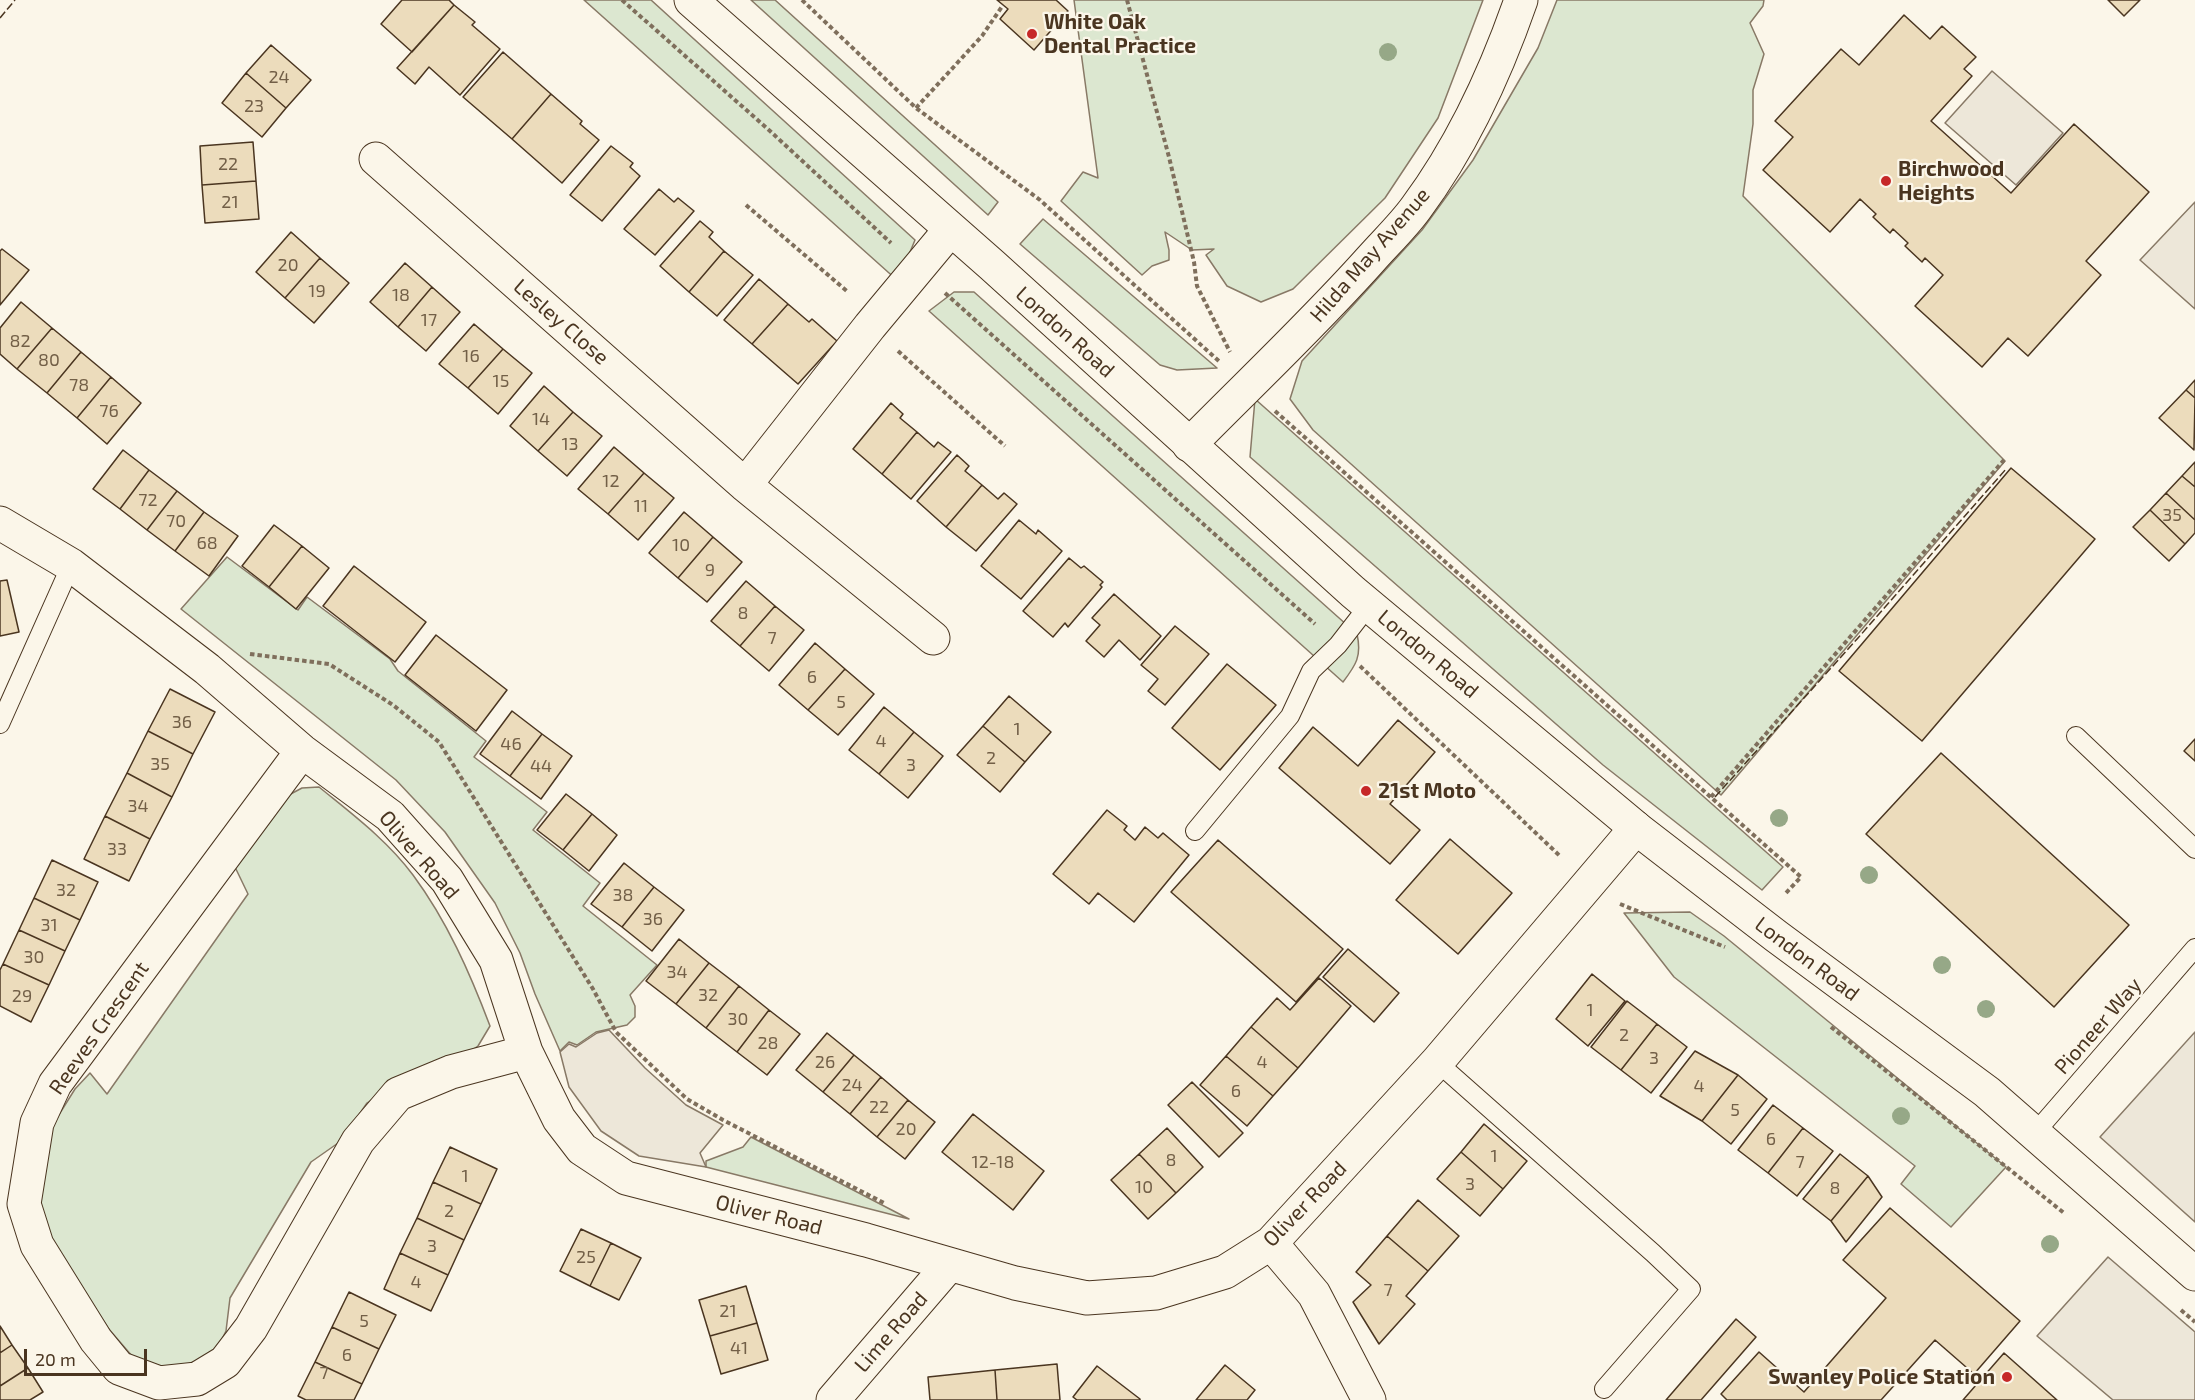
<!DOCTYPE html>
<html>
<head>
<meta charset="utf-8">
<style>
  body { margin:0 }
  #map { position:relative; width:2195px; height:1400px; overflow:hidden; background:#fbf6e9; font-family:"Exo 2",sans-serif }
  canvas { display:block }
  .scale { position:absolute; left:24px; top:1349px; width:123px; height:27px; box-sizing:border-box; border:3px solid #4a3520; border-top:0; padding-left:8px; font-size:18px; line-height:21px; white-space:nowrap; color:#4a3520; -webkit-text-stroke:4px #fbf6e9; paint-order:stroke }
</style>
</head>
<body>
<div id="map">
<canvas width="2195" height="1400"></canvas>
<div class="scale">20 m</div>
</div>
<script>
const context = document.querySelector('canvas').getContext('2d');
context.lineJoin = 'round';
function paint(path, color) { context.fillStyle = color; context.fill(path, 'evenodd'); }
function stroke(path, color, width, dash) { context.strokeStyle = color; context.lineWidth = width; context.lineCap = dash ? 'butt' : 'round'; context.setLineDash(dash || []); context.stroke(path); }
function write(font, color, halo, rows, align = 'center') {
  context.font = font + ' "Exo 2",sans-serif'; context.lineWidth = 4.5; context.setLineDash([]); context.textBaseline = 'middle'; context.strokeStyle = halo; context.fillStyle = color; for (const [text, x, y, turn = 0] of rows) {
    context.save(); context.translate(x, y); context.rotate((+turn || 0) * Math.PI / 180); context.textAlign = isNaN(turn) ? turn : align; if (halo) context.strokeText(text, 0, 0); context.fillText(text, 0, 0); context.restore();
  }
}
const green = new Path2D(`
  M584 0H651L915 240 898 281Z
  M751 0H775L998 202 988 215Z
  M1074 0H1483L1438 118 1385 198 1293 289 1261 302 1227 286 1206 255 1214 249 1192 250 1165 232 1169 250V260L1152 266 1142 275 1061 201 1083 172 1098 178Z
  M1557 0H1764L1763 6 1750 23 1764 54 1753 90V124L1743 196 2005 461 1721 795 1313 430 1290 399 1302 361 1422 230 1473 160 1538 48Z
  M1043 219 1217 368 1177 370 1160 365 1020 244Z
  M954 292H974L1357 634C1362 656 1356 665 1343 682L929 311Z
  M1255 399 1783 867 1762 890 1603 765 1250 457Z
  M227 557 298 610 307 597 390 659 398 671 486 741 474 757 547 812 533 830 600 883 583 906 657 965 630 995 635 1006V1017L627 1025 596 1032 577 1045 569 1042 560 1051 535 994 520 953 495 903 445 832 396 780 181 609Z
  M319 787C352 814 387 840 413 875 447 921 470 973 490 1026L478 1046 459 1059 392 1086 367 1103 341 1141 311 1162 230 1298 226 1331 219 1345 204 1358 188 1364 163 1367 132 1356 108 1328 51 1241 40 1205 50 1129 75 1089 90 1073 107 1094 248 894 234 865 285 797 302 788Z
  M1690 912 1724 936 2006 1167 1951 1227 1901 1184 1915 1166 1674 977 1624 913Z
  M751 1137 909 1219 706 1167V1161L743 1147Z`);
paint(green, '#dce7d0');
stroke(green, '#887966', 1.5);
const parking = new Path2D(`
  M1992 71 2063 133 2016 185 1945 123Z
  M2195 202V309L2140 260Z
  M609 1030 645 1068 686 1105 723 1125 700 1153 706 1167 639 1156 601 1131 569 1087 560 1052 569 1044 576 1047 597 1033Z
  M2195 1032V1222L2100 1137Z
  M2108 1257 2195 1332V1400H2113L2037 1336Z`);
paint(parking, '#ede7d9');
stroke(parking, '#887966', 1.5);
const building = new Path2D(`
  M402 0H449L454 5 412 52 381 24Z
  M997 0H1056L1068 11 1034 50 1000 19 1008 9Z
  M2108 0H2140L2124 16Z
  M454 5 475 22 472 25 500 49 460 95 429 67 415 84 397 68Z
  M1904 15 1930 39 1942 26 1976 57 1964 69 1972 76 1931 121 2011 193 2074 124 2149 192 2086 261 2101 275 2028 356 2008 338 1982 367 1915 306 1943 275 1925 258 1922 262 1905 246 1908 243 1893 229 1890 233 1873 217 1876 214 1860 199 1830 232 1763 170 1793 137 1775 121 1841 49 1859 65Z
  M271 45 311 80 286 108 246 73Z
  M503 52 551 94 512 139 463 97Z
  M246 73 286 108 262 137 222 103Z
  M551 94 582 121 580 124 599 140 562 183 512 139Z
  M253 142 256 181 202 185 200 146Z
  M611 146 633 163 630 167 640 176 602 221 570 195Z
  M256 181 259 219 205 223 202 185Z
  M659 189 674 202 678 198 694 211 655 255 624 229Z
  M700 221 713 232 709 237 724 251 689 292 660 266Z
  M291 232 320 258 285 298 256 272Z
  M2 249 29 270 0 305V251Z
  M724 251 753 275 717 316 689 292Z
  M320 258 349 283 314 323 285 298Z
  M405 263 432 287 398 327 370 302Z
  M759 279 788 304 752 344 724 320Z
  M432 287 460 312 426 351 398 327Z
  M21 302 52 328 17 369 0 354V328Z
  M788 304 809 322 812 319 837 341 798 384 752 344Z
  M474 324 503 349 468 388 439 364Z
  M52 328 81 352 47 393 17 369Z
  M503 349 532 373 498 414 468 388Z
  M81 352 111 377 77 418 47 393Z
  M111 377 141 403 107 444 77 418Z
  M2195 380V398L2186 390Z
  M544 386 573 412 538 451 510 426Z
  M2186 390 2195 398 2194 450 2159 418Z
  M891 403 903 414 900 418 917 432 882 474 853 449Z
  M573 412 602 436 567 476 538 451Z
  M917 432 934 447 938 442 951 452 911 499 882 474Z
  M614 447 644 473 608 514 578 489Z
  M123 450 149 470 120 509 93 489Z
  M957 455 969 466 965 471 982 485 946 527 917 501Z
  M2195 462V487L2182 476Z
  M2011 468 2095 539 1922 741 1839 671Z
  M149 470 177 491 147 530 120 509Z
  M644 473 674 498 638 540 608 514Z
  M2182 476 2195 487V520L2166 493Z
  M982 485 998 499 1004 493 1017 504 976 551 946 527Z
  M177 491 204 512 175 551 147 530Z
  M2166 493 2195 520V533L2185 544 2150 510Z
  M2150 510 2185 544 2169 561 2133 527Z
  M204 512 238 536 209 576 175 551Z
  M684 512 713 537 678 578 649 553Z
  M1019 520 1036 534 1038 530 1062 551 1021 599 981 566Z
  M274 525 302 546 269 587 242 566Z
  M713 537 742 562 707 602 678 578Z
  M302 546 329 568 296 609 269 587Z
  M1069 558 1081 568 1084 566 1103 582 1100 585 1102 587 1068 627 1065 623 1053 637 1023 611Z
  M354 566 426 622 395 662 323 606Z
  M7 580 19 632 0 636V581Z
  M746 581 775 606 740 646 711 621Z
  M1114 594 1161 636 1140 660 1119 640 1104 657 1086 641 1100 625 1092 618Z
  M775 606 804 630 769 671 740 646Z
  M1175 626 1209 654 1165 705 1148 691 1158 679 1141 665Z
  M436 635 507 690 476 731 405 675Z
  M815 643 845 669 808 710 779 685Z
  M1227 664 1276 705 1220 770 1172 728Z
  M845 669 874 694 838 735 808 710Z
  M170 689 215 712 193 754 148 731Z
  M1009 696 1051 732 1025 762 983 726Z
  M884 707 914 732 879 774 849 750Z
  M512 711 542 734 510 776 480 754Z
  M1398 720 1435 752 1390 804 1420 830 1390 864 1279 768 1313 727 1358 766Z
  M983 726 1025 762 1000 792 957 755Z
  M148 731 193 754 172 797 127 773Z
  M914 732 943 756 908 798 879 774Z
  M542 734 572 756 541 799 510 776Z
  M2195 739V761L2184 751Z
  M1941 753 2129 925 2054 1007 1866 834Z
  M127 773 172 797 150 839 105 816Z
  M566 794 592 814 563 850 537 830Z
  M1107 810 1127 826 1124 830 1135 840 1145 827 1158 838 1163 833 1189 855 1134 922 1098 893 1089 904 1053 874Z
  M592 814 617 835 589 871 563 850Z
  M105 816 150 839 129 881 84 859Z
  M1450 839 1512 893 1458 954 1396 900Z
  M1218 840 1343 949 1296 1002 1171 892Z
  M52 860 98 882 80 920 34 898Z
  M624 863 654 887 622 927 591 904Z
  M654 887 684 910 652 951 622 927Z
  M34 898 80 920 65 951 19 930Z
  M19 930 65 951 49 985 3 964Z
  M679 939 709 963 676 1004 646 981Z
  M1348 949 1399 993 1374 1022 1323 977Z
  M709 963 739 986 706 1028 676 1004Z
  M3 964 49 985 31 1022 0 1006V970Z
  M1592 974 1625 1001 1588 1046 1556 1019Z
  M1319 978 1351 1006 1298 1068 1251 1027 1277 998 1290 1010Z
  M739 986 769 1010 737 1052 706 1028Z
  M1627 1001 1657 1024 1621 1070 1591 1047Z
  M769 1010 800 1034 767 1075 737 1052Z
  M1657 1024 1687 1047 1651 1093 1621 1070Z
  M1251 1027 1298 1068 1273 1096 1226 1056Z
  M827 1033 854 1055 823 1092 796 1070Z
  M1695 1051 1738 1075 1702 1121 1660 1096Z
  M854 1055 881 1077 850 1114 823 1092Z
  M1226 1056 1273 1096 1247 1126 1200 1085Z
  M1738 1075 1767 1099 1731 1144 1702 1121Z
  M881 1077 908 1100 877 1137 850 1114Z
  M1192 1082 1243 1133 1219 1157 1168 1105Z
  M908 1100 935 1122 905 1159 877 1137Z
  M1773 1105 1803 1128 1768 1173 1738 1150Z
  M973 1114 1044 1171 1013 1210 942 1152Z
  M1484 1124 1527 1161 1503 1189 1461 1152Z
  M1167 1128 1203 1167 1176 1193 1139 1154Z
  M1803 1128 1833 1151 1797 1196 1768 1173Z
  M450 1147 497 1169 481 1204 433 1182Z
  M1461 1152 1503 1189 1480 1216 1437 1179Z
  M1139 1154 1176 1193 1148 1219 1111 1180Z
  M1840 1154 1868 1176 1831 1221 1803 1199Z
  M1868 1176 1882 1197 1846 1242 1831 1221Z
  M433 1182 481 1204 464 1240 417 1218Z
  M1418 1200 1459 1236 1428 1271 1387 1236Z
  M1890 1208 2020 1321 1974 1374 1935 1340 1881 1400H1727L1721 1394 1759 1352 1804 1392 1886 1298 1843 1260Z
  M417 1218 464 1240 448 1275 400 1253Z
  M581 1229 611 1243 590 1286 560 1271Z
  M1387 1236 1428 1271 1406 1296 1415 1304 1379 1344 1353 1302 1371 1285 1356 1272Z
  M611 1243 641 1258 619 1300 590 1286Z
  M400 1253 448 1275 431 1311 384 1289Z
  M746 1286 757 1323 710 1336 699 1300Z
  M349 1292 396 1315 379 1349 332 1327Z
  M1736 1319 1756 1337 1701 1400H1666Z
  M757 1323 768 1360 721 1374 710 1336Z
  M0 1326 12 1345 0 1353Z
  M332 1327 379 1349 362 1384 315 1362Z
  M12 1345 28 1368 0 1386V1353Z
  M2004 1353 2057 1400H1963Z
  M315 1362 362 1384 354 1400H306L298 1396Z
  M1057 1364 1060 1400H997L995 1370Z
  M1225 1365 1255 1390 1247 1400H1196Z
  M1097 1366 1140 1399V1400H1077L1073 1397Z
  M28 1368 43 1392 30 1400H0V1386Z
  M995 1370 997 1400H930L928 1377Z`);
paint(building, '#ecdcbc');
stroke(building, '#4a3520', 1.5);
const lane = new Path2D(`
  M0 724 71 565
  M2076 736 2195 849
  M1195 831 1290 716 1311 671 1338 645 1369 605
  M1437 1062 1653 1253 1691 1289 1604 1389
  M2034 1134 2195 948`);
const street = new Path2D(`
  M376 159 745 485 933 638
  M1189 445C1250 383 1313 324 1371 259 1386 242 1403 226 1416 208 1462 146 1496 72 1521 0
  M745 485 870 326 950 230
  M0 523 71 565 207 669 302 751 390 816 447 880 496 960 526 1052 559 1119 582 1149 626 1178 866 1240 1015 1283 1087 1298 1156 1293 1225 1272 1271 1243 1437 1062 1636 828
  M302 751 55 1084 37 1123 24 1204 37 1245 96 1340 119 1368 159 1383 197 1379 225 1362 251 1328 358 1141 398 1094 451 1072 526 1052
  M1271 1243 1314 1294 1369 1400
  M833 1400 949 1265`);
const secondary = new Path2D(`
  M691 0 992 265 1353 592 1636 828 1776 936 1987 1092 2195 1274`);
stroke(lane, '#4a3520', 20);
stroke(street, '#4a3520', 35);
stroke(secondary, '#4a3520', 35);
stroke(new Path2D(`
  M622 0 770 131 891 243
  M802 0 916 108 1040 200 1220 362
  M1127 0 1169 157 1194 262 1197 286 1230 352
  M916 108 982 36 1003 5
  M746 205 848 292
  M945 293 1315 624
  M898 351 1005 446
  M1275 411 1801 877 1784 895
  M250 654 329 664 393 705 439 742 593 989 616 1032 687 1099 723 1120 884 1203
  M1360 666 1561 857
  M1711 797 2004 460
  M1620 904 1725 947
  M1831 1027 2064 1213
  M2181 1310 2195 1322`), '#7f6f5c', 4, [4.5, 3]);
stroke(lane, '#fbf6e9', 18);
stroke(street, '#fbf6e9', 33);
stroke(secondary, '#fbf6e9', 33);
stroke(new Path2D(`
  M0 18 15 0
  M1715 797 1858 638 2006 469`), '#4a3520', 1.5, [8, 3]);
context.fillStyle = '#96a887';
for (const [x, y] of [
  [1388,52],
  [1779,818],
  [1869,875],
  [1942,965],
  [1986,1009],
  [1901,1116],
  [2050,1244]
]) { context.beginPath(); context.arc(x, y, 9, 0, 2 * Math.PI); context.fill(); }
for (const [x, y, r, color] of [
  [1032,34,6,"#c62828"],
  [1886,181,6,"#c62828"],
  [1366,791,6,"#c62828"],
  [2007,1377,6,"#c62828"]
]) { const dot = new Path2D(); dot.arc(x, y, r, 0, 2 * Math.PI); context.fillStyle = color; context.fill(dot); stroke(dot, '#fbf6e9', 2); }
write('18px', '#725f47', null, [
  ["24",279,77],
  ["23",254,106],
  ["22",228,164],
  ["21",230,202],
  ["20",288,265],
  ["19",317,291],
  ["18",401,295],
  ["17",429,320],
  ["82",20,341],
  ["16",471,356],
  ["80",49,360],
  ["15",501,381],
  ["78",79,385],
  ["76",109,411],
  ["14",541,419],
  ["13",570,444],
  ["12",611,481],
  ["72",148,500],
  ["11",641,506],
  ["35",2172,515],
  ["70",176,521],
  ["68",207,543],
  ["10",681,545],
  ["9",710,570],
  ["8",743,613],
  ["7",772,638],
  ["6",812,677],
  ["5",841,702],
  ["36",182,722],
  ["1",1017,729],
  ["4",881,741],
  ["46",511,744],
  ["2",991,758],
  ["35",160,764],
  ["3",911,765],
  ["44",541,766],
  ["34",138,806],
  ["33",117,849],
  ["32",66,890],
  ["38",623,895],
  ["36",653,919],
  ["31",49,925],
  ["30",34,957],
  ["34",677,972],
  ["32",708,995],
  ["29",22,996],
  ["1",1590,1010],
  ["30",738,1019],
  ["2",1624,1035],
  ["28",768,1043],
  ["3",1654,1058],
  ["26",825,1062],
  ["4",1262,1062],
  ["24",852,1085],
  ["4",1699,1086],
  ["6",1236,1091],
  ["22",879,1107],
  ["5",1735,1110],
  ["20",906,1129],
  ["6",1771,1139],
  ["1",1494,1156],
  ["8",1171,1160],
  ["12-18",993,1162],
  ["7",1800,1162],
  ["1",465,1176],
  ["3",1470,1184],
  ["10",1144,1187],
  ["8",1835,1188],
  ["2",449,1211],
  ["3",432,1246],
  ["25",586,1257],
  ["4",416,1282],
  ["7",1388,1290],
  ["21",728,1311],
  ["5",364,1321],
  ["41",739,1348],
  ["6",347,1355],
  ["7",324,1373]
]);
write('bold 21px', '#4a3520', '#fbf6e9', [
  ["White Oak",1044,22],
  ["Dental Practice",1044,46],
  ["Birchwood",1898,169],
  ["Heights",1898,193],
  ["21st Moto",1378,791],
  ["Swanley Police Station",1995,1377,"right"]
], 'left');
write('21px', '#4a3520', '#fbf6e9', [
  ["Hilda May Avenue",1370,255,-49],
  ["Lesley Close",561,322,41],
  ["London Road",1065,332,42],
  ["London Road",1428,654,40],
  ["Oliver Road",419,855,49],
  ["London Road",1807,959,37],
  ["Pioneer Way",2098,1026,-49],
  ["Reeves Crescent",99,1028,-55],
  ["Oliver Road",1305,1204,-46],
  ["Oliver Road",769,1215,14],
  ["Lime Road",891,1332,-49]
]);
</script>
</body>
</html>
